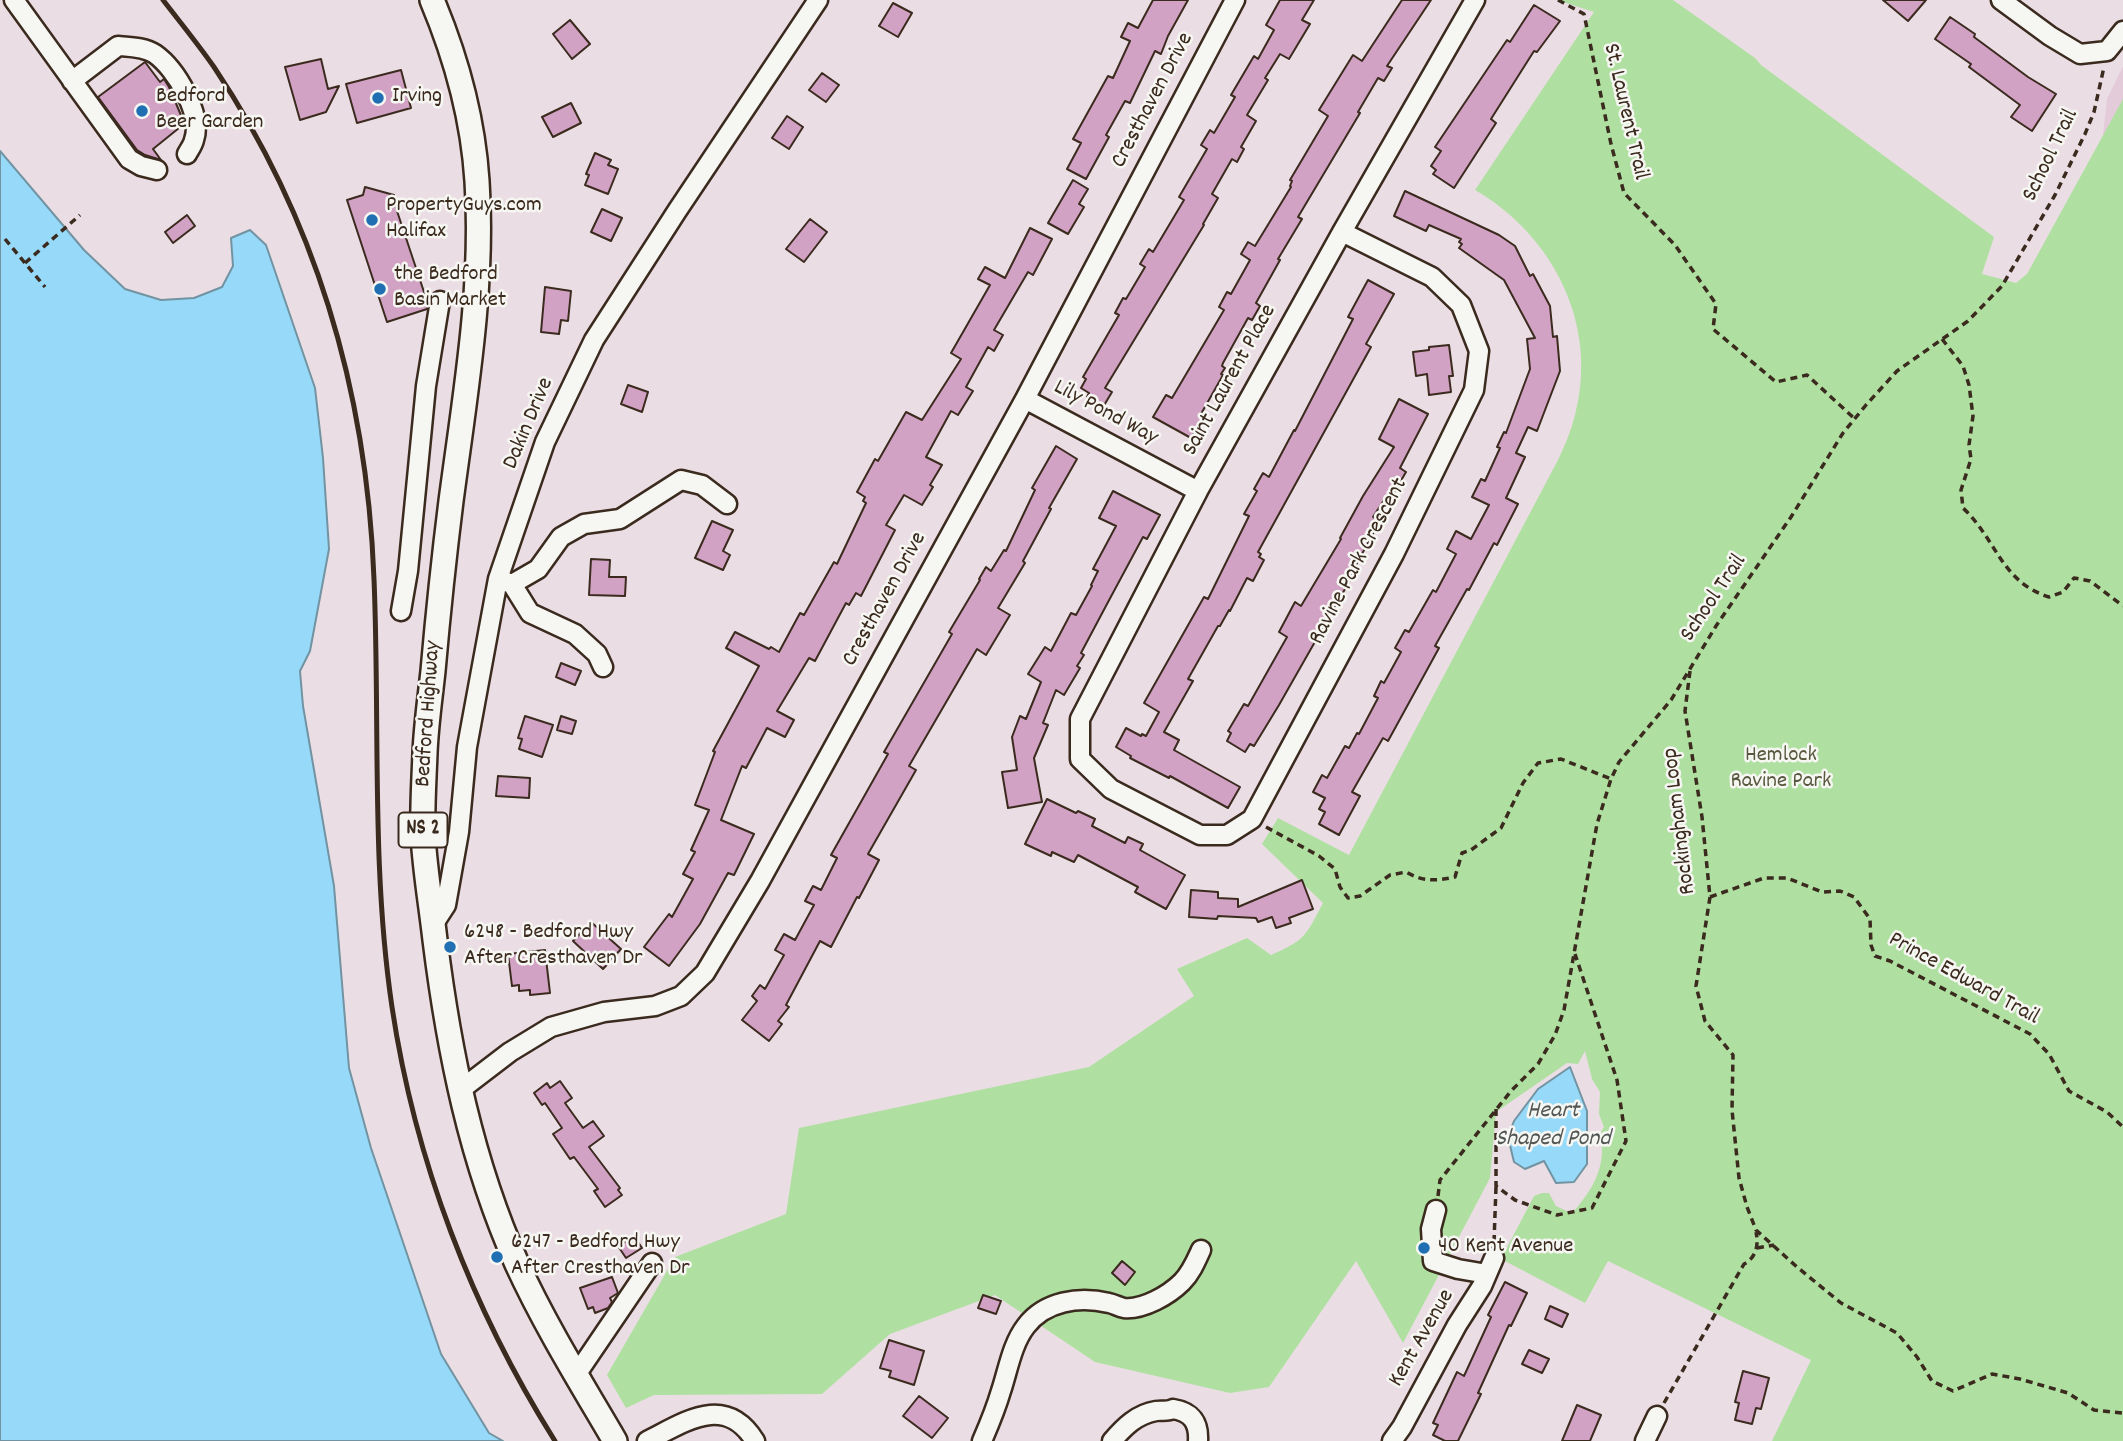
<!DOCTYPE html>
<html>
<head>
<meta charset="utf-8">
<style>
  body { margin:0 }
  canvas { display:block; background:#ebdde4 }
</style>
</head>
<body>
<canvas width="2123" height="1441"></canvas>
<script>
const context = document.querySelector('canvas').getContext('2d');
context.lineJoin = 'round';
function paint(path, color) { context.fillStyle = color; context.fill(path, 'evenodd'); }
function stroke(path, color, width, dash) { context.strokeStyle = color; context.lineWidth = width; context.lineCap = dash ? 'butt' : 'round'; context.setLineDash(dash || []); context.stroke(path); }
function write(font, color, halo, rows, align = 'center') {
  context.font = font + ' Dekko,sans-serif'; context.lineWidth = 5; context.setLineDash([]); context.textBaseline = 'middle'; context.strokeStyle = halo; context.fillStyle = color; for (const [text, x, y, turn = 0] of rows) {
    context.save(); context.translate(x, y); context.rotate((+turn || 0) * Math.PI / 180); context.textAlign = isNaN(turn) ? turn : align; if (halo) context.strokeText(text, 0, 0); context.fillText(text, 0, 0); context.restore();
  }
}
paint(new Path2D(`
  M2123 66V234L2099 171 2107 99Z`), '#e3cbda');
paint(new Path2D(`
  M1557 0H1673L1755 58 1761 65 1994 237 1982 274 2016 283 2027 274 2123 99V1441H1772L1811 1360 1608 1261 1585 1303 1501 1259 1534 1196 1542 1193H1549L1556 1206 1571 1213C1576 1210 1578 1206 1582 1201 1598 1181 1606 1158 1600 1134L1604 1127 1599 1114 1600 1092 1592 1079 1585 1051 1578 1064 1567 1063 1496 1112 1490 1178 1403 1343 1356 1261 1269 1387 1230 1393 1095 1362 995 1295 890 1334 822 1394 654 1395 626 1408 607 1375 675 1257 786 1214 799 1128 1089 1067 1194 996 1177 969 1247 938 1271 955C1306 940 1306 935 1323 903L1262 844 1278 818 1349 855 1558 460C1565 445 1571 431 1575 415 1599 325 1553 235 1475 190L1594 12Z`), '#afe0a1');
const water = new Path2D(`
  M0 151 84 250 125 289 161 300 194 298 222 287 233 266 231 238 250 230 266 245 315 388 323 458 329 549 310 651 300 671 303 706 334 886 349 1068 371 1148 441 1354 489 1433 503 1441H0Z
  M1570 1067 1587 1111V1164L1574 1182 1556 1183 1544 1161 1525 1169 1514 1162 1508 1137 1514 1121 1538 1089Z`);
paint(water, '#97d9f9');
stroke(water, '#7293a1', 2);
const building = new Path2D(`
  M1153 0H1188L1168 36 1161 54 1155 51 1130 103 1125 101 1106 135 1109 137 1086 179 1067 169 1081 143 1073 139 1108 76 1113 78 1130 41 1121 37 1128 23 1138 28Z
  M1280 0H1314L1302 20 1310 24 1289 59 1280 54 1265 78 1268 80 1247 115 1256 121 1241 147 1244 149 1237 162 1232 159 1212 194 1218 198 1203 224 1204 225 1105 388 1112 392 1103 407 1087 397 1089 393 1081 388 1086 379 1083 377 1119 315 1115 313 1123 298 1126 299 1145 267 1140 264 1149 249 1153 252 1184 200 1179 197 1207 149 1201 145 1210 130 1214 133 1235 97 1231 95 1254 56 1258 59 1274 30 1266 25Z
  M1402 0H1431L1387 66 1392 68 1384 81 1378 78 1358 112 1360 113 1298 217 1302 219 1278 259 1280 260 1256 303 1260 306 1252 320 1248 318 1223 363 1222 366 1225 368 1221 374 1223 375 1201 414 1204 416 1191 438 1153 417 1166 395 1172 398 1224 310 1219 307 1227 292 1231 294 1250 260 1241 254 1248 242 1255 246 1291 187 1290 186 1292 181 1290 180 1328 116 1319 110 1353 55 1362 61Z
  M1883 0H1926L1908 21Z
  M893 3 912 13 898 37 879 26Z
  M1534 5 1560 21 1537 52 1534 51 1491 119 1496 123 1454 188 1433 174 1436 170 1431 166 1441 151 1435 147 1507 40 1510 42Z
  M1950 17 1975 34 1974 37 2028 77 2056 94 2032 131 2011 117 2020 105 1969 67 1971 64 1935 39Z
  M570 20 590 44 572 59 553 34Z
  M321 59 328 89 339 86 326 112 300 120 285 67Z
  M145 62 160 82 164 79 169 87 183 120 184 124 153 149 161 160 145 155 137 150 98 97Z
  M401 70 411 108 357 123 346 84Z
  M822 73 839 85 826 102 809 90Z
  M571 103 581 123 553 137 542 117Z
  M787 116 803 127 789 149 772 138Z
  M595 153 611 160 608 165 618 169 608 194 585 185 589 175 586 174Z
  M1073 180 1088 189 1079 204 1084 207 1068 234 1048 223Z
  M365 187 394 195 393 199 428 304 427 309 387 322 347 200 363 195Z
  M1405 191 1499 235 1515 246 1530 276 1533 274 1550 306 1553 337 1557 336 1560 371 1537 431 1528 427 1516 453 1525 457 1506 498 1518 504 1497 545 1494 543 1469 590 1467 589 1435 646 1439 648 1388 741 1383 738 1352 792 1360 796 1339 835 1319 824 1325 812 1319 809 1325 798 1313 792 1322 775 1327 778 1345 746 1349 748 1357 733 1359 734 1378 698 1374 696 1381 681 1384 683 1401 652 1395 648 1405 630 1409 632 1433 590 1436 592 1456 554 1447 549 1456 531 1471 539 1489 505 1472 497 1481 479 1485 481 1500 448 1497 447 1504 432 1506 433 1530 369 1527 339 1535 338 1504 280 1459 248 1462 244 1459 242 1461 239 1429 225 1426 231 1394 216Z
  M602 209 622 218 611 241 591 232Z
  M187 215 195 226 173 243 165 232Z
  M810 219 827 232 804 262 786 249Z
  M1030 228 1052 239 1033 275 1028 272 994 330 1003 335 994 351 988 347 966 387 973 391 958 415 951 411 926 457 942 465 930 485 933 487 922 505 904 495 886 525 895 530 861 596 856 593 849 605 846 603 815 661 809 658 777 711 794 720 785 737 767 728 746 768 742 766 721 820 754 834 734 875 728 873 700 924 669 966 644 947 669 914 672 917 693 879 683 874 695 852 691 850 709 810 695 805 715 752 713 751 759 666 726 648 735 632 769 649 771 647 779 652 800 613 804 615 834 562 837 564 866 503 863 501 865 497 857 492 875 459 878 461 906 412 922 420 961 359 951 353 990 285 978 279 985 267 1005 278Z
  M1368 280 1394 294 1366 344 1371 347 1258 552 1261 554 1259 557 1264 560 1253 581 1247 578 1230 611 1229 610 1220 626H1218L1188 679 1193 681 1164 732 1179 740 1174 750 1240 787 1228 808 1170 776 1169 778 1130 758 1131 756 1116 747 1126 728 1141 736 1142 734 1146 736 1159 712 1144 703 1204 597 1208 599 1249 516 1244 514 1257 491 1254 489 1263 473 1269 477 1294 430 1295 431 1353 319 1348 317Z
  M545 287 571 291 568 321 561 320 559 334 541 332Z
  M1449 345 1453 376H1449L1451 392 1429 395 1427 374 1416 376 1413 352 1429 350V347Z
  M628 385 648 392 642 412 621 404Z
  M1399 399 1428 414 1400 468 1406 472 1392 496 1388 494 1373 517 1380 521 1351 574 1353 575 1279 705 1254 746 1250 744 1245 752 1227 741 1231 733 1228 731 1244 704 1248 706 1287 637 1279 632 1295 602 1301 606 1341 539 1340 538 1363 496 1394 447 1379 439Z
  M1056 446 1077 459 1049 508 1051 509 1023 561 1025 563 998 608 1010 615 986 655 977 649 909 766 916 770 868 854 879 860 859 898 857 897 831 947 820 941 786 1005 789 1007 778 1021 782 1024 769 1041 742 1020 757 1001 752 996 760 985 765 989 784 955 775 950 784 934 795 940 814 905 805 901 813 886 821 890 837 858 831 855 888 754 884 752 952 634 949 632 980 580 979 579 986 567 991 571 1004 550 1006 551 1035 490 1032 488Z
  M1113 491 1160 515 1147 539 1143 537 1107 604 1081 653 1084 655 1077 666 1080 668 1064 695 1056 690 1043 723 1048 725 1034 758 1042 802 1008 808 1002 772 1017 770 1012 737 1020 716 1026 719 1041 682 1028 674 1045 647 1051 651 1071 613 1076 615 1092 586 1091 585 1098 571 1093 569 1116 526 1099 518Z
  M712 521 733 530 723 551 730 555 723 570 695 558Z
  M591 559 610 560 609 577H626L625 596 589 595Z
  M561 663 581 671 575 685 556 677Z
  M525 716 553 725 542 757 519 749 522 739 518 738Z
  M561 716 576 721 572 734 557 730Z
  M498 776 530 778 529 798 496 796Z
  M1047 799 1076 813 1078 811 1095 819 1092 826 1125 843 1128 837 1143 844 1140 850 1185 875 1166 909 1135 892 1138 887 1078 855 1074 862 1052 852 1051 856 1025 844Z
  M1302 880 1313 909 1289 918 1291 923 1276 928 1272 917 1258 922 1256 918 1218 916 1217 919 1189 917 1191 890 1218 892V898L1238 899V907Z
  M591 922 621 949 603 969 573 941Z
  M545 950 550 993 530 995V990L519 991V985L512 986 508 954Z
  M560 1081 572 1098 565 1103 583 1128 593 1121 604 1136 589 1147 620 1188 618 1190 622 1195 605 1207 594 1191 598 1189 574 1157 570 1159 553 1134 562 1128 545 1103 542 1105 534 1093 547 1083 550 1088Z
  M634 1236 642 1248 626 1258 618 1246Z
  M1122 1261 1135 1272 1125 1285 1112 1273Z
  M612 1277 618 1293 610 1298 612 1302 608 1308 595 1313 593 1307 588 1309 580 1288Z
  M1505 1282 1527 1293 1511 1326 1509 1325 1478 1393 1481 1394 1458 1441H1445L1433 1435 1438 1425 1433 1423 1457 1372 1464 1376 1491 1317 1488 1315Z
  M983 1295 1001 1301 996 1314 978 1308Z
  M1550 1306 1568 1314 1562 1327 1545 1319Z
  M889 1340 924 1351 914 1385 889 1377 891 1371 880 1368Z
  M1529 1350 1549 1359 1542 1373 1522 1364Z
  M1743 1371 1769 1378 1761 1409 1756 1408 1752 1424 1735 1420 1739 1403 1735 1402Z
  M919 1396 948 1418 932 1438 903 1416Z
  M1577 1405 1601 1415 1590 1441H1562Z`);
paint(building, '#d1a2c3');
stroke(building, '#3b2a1e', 2);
const minor = new Path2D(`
  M14 0 129 159 141 166 157 170
  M2001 0 2050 36 2080 54 2107 51 2123 31
  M72 81 118 46C130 47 145 47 155 54 176 69 203 114 194 140 193 145 189 150 187 154
  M1342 232 1432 277 1461 305 1479 351 1474 390 1394 554 1252 819 1227 835H1200L1111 789 1080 759V719L1198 491 1342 232 1475 0
  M1025 399 1198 491
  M501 580 512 584 530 613 575 634 597 654 603 667
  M512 584 538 569 561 537 584 524 620 519 681 480 702 485 727 504
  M401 611 408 571 426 386 440 301
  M433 925 446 905 459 832 467 747 498 579 545 442 594 340 677 211 818 0
  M459 1091 510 1052 551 1027 604 1012 655 1006 681 996 705 973 760 881 1025 399 1235 0
  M1436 1210 1431 1229 1433 1261 1458 1269 1487 1274
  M576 1375 652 1263
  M647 1441C685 1422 725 1393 755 1441
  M982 1441C989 1425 996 1408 1001 1391 1008 1370 1012 1344 1026 1326 1045 1301 1079 1296 1109 1303 1114 1304 1119 1307 1124 1308 1143 1310 1169 1295 1182 1282 1191 1273 1196 1261 1201 1250
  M1112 1441C1124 1427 1137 1414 1156 1411 1162 1410 1167 1412 1173 1409 1192 1412 1199 1423 1198 1441
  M1392 1441 1402 1427 1457 1325 1482 1286 1494 1258
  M1645 1441 1657 1416`);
const major = new Path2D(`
  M432 0C456 57 473 119 477 181 484 288 465 395 451 501 444 557 438 614 433 671 430 699 426 726 425 753 424 780 422 809 423 836 425 870 431 905 435 940 449 1052 471 1161 517 1264 545 1325 581 1383 615 1441`);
stroke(minor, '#3b2a1e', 23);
stroke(major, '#3b2a1e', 28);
stroke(new Path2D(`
  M1558 0 1584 14 1611 144 1624 193 1675 245 1716 304 1713 329 1776 382 1807 375 1855 419
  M5 239 45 287
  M25 263 80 215
  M1942 339 1963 366 1969 385 1973 416 1969 445 1971 459 1961 490 1963 508C1997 540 2001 582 2049 597L2063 592 2074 578 2090 581 2123 606
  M1690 671 1685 711 1702 817 1710 897 1696 986 1705 1021 1733 1055 1732 1110 1739 1178 1747 1207 1756 1230 1797 1267 1841 1303 1897 1333 1917 1357 1932 1381 1953 1391 1992 1374 2020 1379 2068 1393 2094 1410 2123 1413
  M1266 827 1319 856 1335 869 1340 887 1348 898 1360 896 1390 875 1406 872C1423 882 1436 881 1455 877L1462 853 1471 850 1501 828 1523 783 1538 763 1561 759 1611 779
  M1710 897 1764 878H1787L1822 892 1840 891 1854 897 1870 919 1871 945 1875 956 1890 961 2030 1034 2049 1054 2069 1091 2107 1112 2123 1127
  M1496 1109V1186L1515 1200 1557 1215 1592 1208 1626 1141 1617 1080 1575 954
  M1438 1196 1440 1180 1511 1091 1538 1064 1555 1035 1564 1010 1597 824 1611 779 1619 762 1671 700 1716 626 1791 517 1843 433 1866 405 1897 371 1968 321 2002 286 2055 195 2085 134 2094 112 2104 67
  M1494 1242 1496 1187
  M1757 1248 1774 1245
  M1664 1403 1744 1264C1756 1258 1759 1245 1756 1232`), '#3b2a1e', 3.5, [7, 5]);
stroke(minor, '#f6f6f2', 18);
stroke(major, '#f6f6f2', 23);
stroke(new Path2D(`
  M163 0C180 22 198 44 214 67 317 221 367 395 374 579 380 721 371 866 392 1007 415 1161 472 1309 555 1441`), '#3b2a1e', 5);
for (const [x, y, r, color] of [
  [378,98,7,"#1f6fb2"],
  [142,111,7,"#1f6fb2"],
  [372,220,7,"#1f6fb2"],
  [380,289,7,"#1f6fb2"],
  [450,947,7,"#1f6fb2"],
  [1424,1248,7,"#1f6fb2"],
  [497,1257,7,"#1f6fb2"]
]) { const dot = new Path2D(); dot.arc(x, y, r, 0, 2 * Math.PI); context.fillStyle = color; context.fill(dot); stroke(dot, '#f6f6f2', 2.5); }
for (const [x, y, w] of [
  [423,830,49]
]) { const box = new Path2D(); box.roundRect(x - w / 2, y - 17.5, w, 35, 5); context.fillStyle = '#f6f6f2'; context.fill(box); stroke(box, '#3b2a1e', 2); }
write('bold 21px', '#3b2a1e', null, [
  ["NS 2",423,830]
]);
write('23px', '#3b2a1e', '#f6f6f2', [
  ["Bedford",156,98],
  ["Beer Garden",156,124],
  ["Irving",392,98],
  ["PropertyGuys.com",386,207],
  ["Halifax",386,233],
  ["the Bedford",394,276],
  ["Basin Market",394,302],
  ["6248 - Bedford Hwy",464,934],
  ["After Cresthaven Dr",464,960],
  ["6247 - Bedford Hwy",511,1244],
  ["After Cresthaven Dr",511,1270],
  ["40 Kent Avenue",1438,1248]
], 'left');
write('23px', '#3b2a1e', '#f6f6f2', [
  ["Cresthaven Drive",1154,101,-62],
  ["St. Laurent Trail",1624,112,77],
  ["School Trail",2052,156,-64],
  ["Saint Laurent Place",1231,381,-61],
  ["Lily Pond Way",1105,414,28],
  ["Dakin Drive",530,424,-67],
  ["Ravine Park Crescent",1360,562,-62],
  ["School Trail",1715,599,-56],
  ["Cresthaven Drive",886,600,-61],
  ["Bedford Highway",430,714,-86],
  ["Rockingham Loop",1681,821,-97],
  ["Prince Edward Trail",1963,980,29],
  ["Kent Avenue",1423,1339,-60]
]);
write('23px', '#58583f', '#f6f6f2', [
  ["Hemlock",1781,757],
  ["Ravine Park",1781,783]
]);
write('italic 24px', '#525655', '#f6f6f2', [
  ["Heart",1553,1113],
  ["Shaped Pond",1553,1141]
]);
</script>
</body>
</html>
